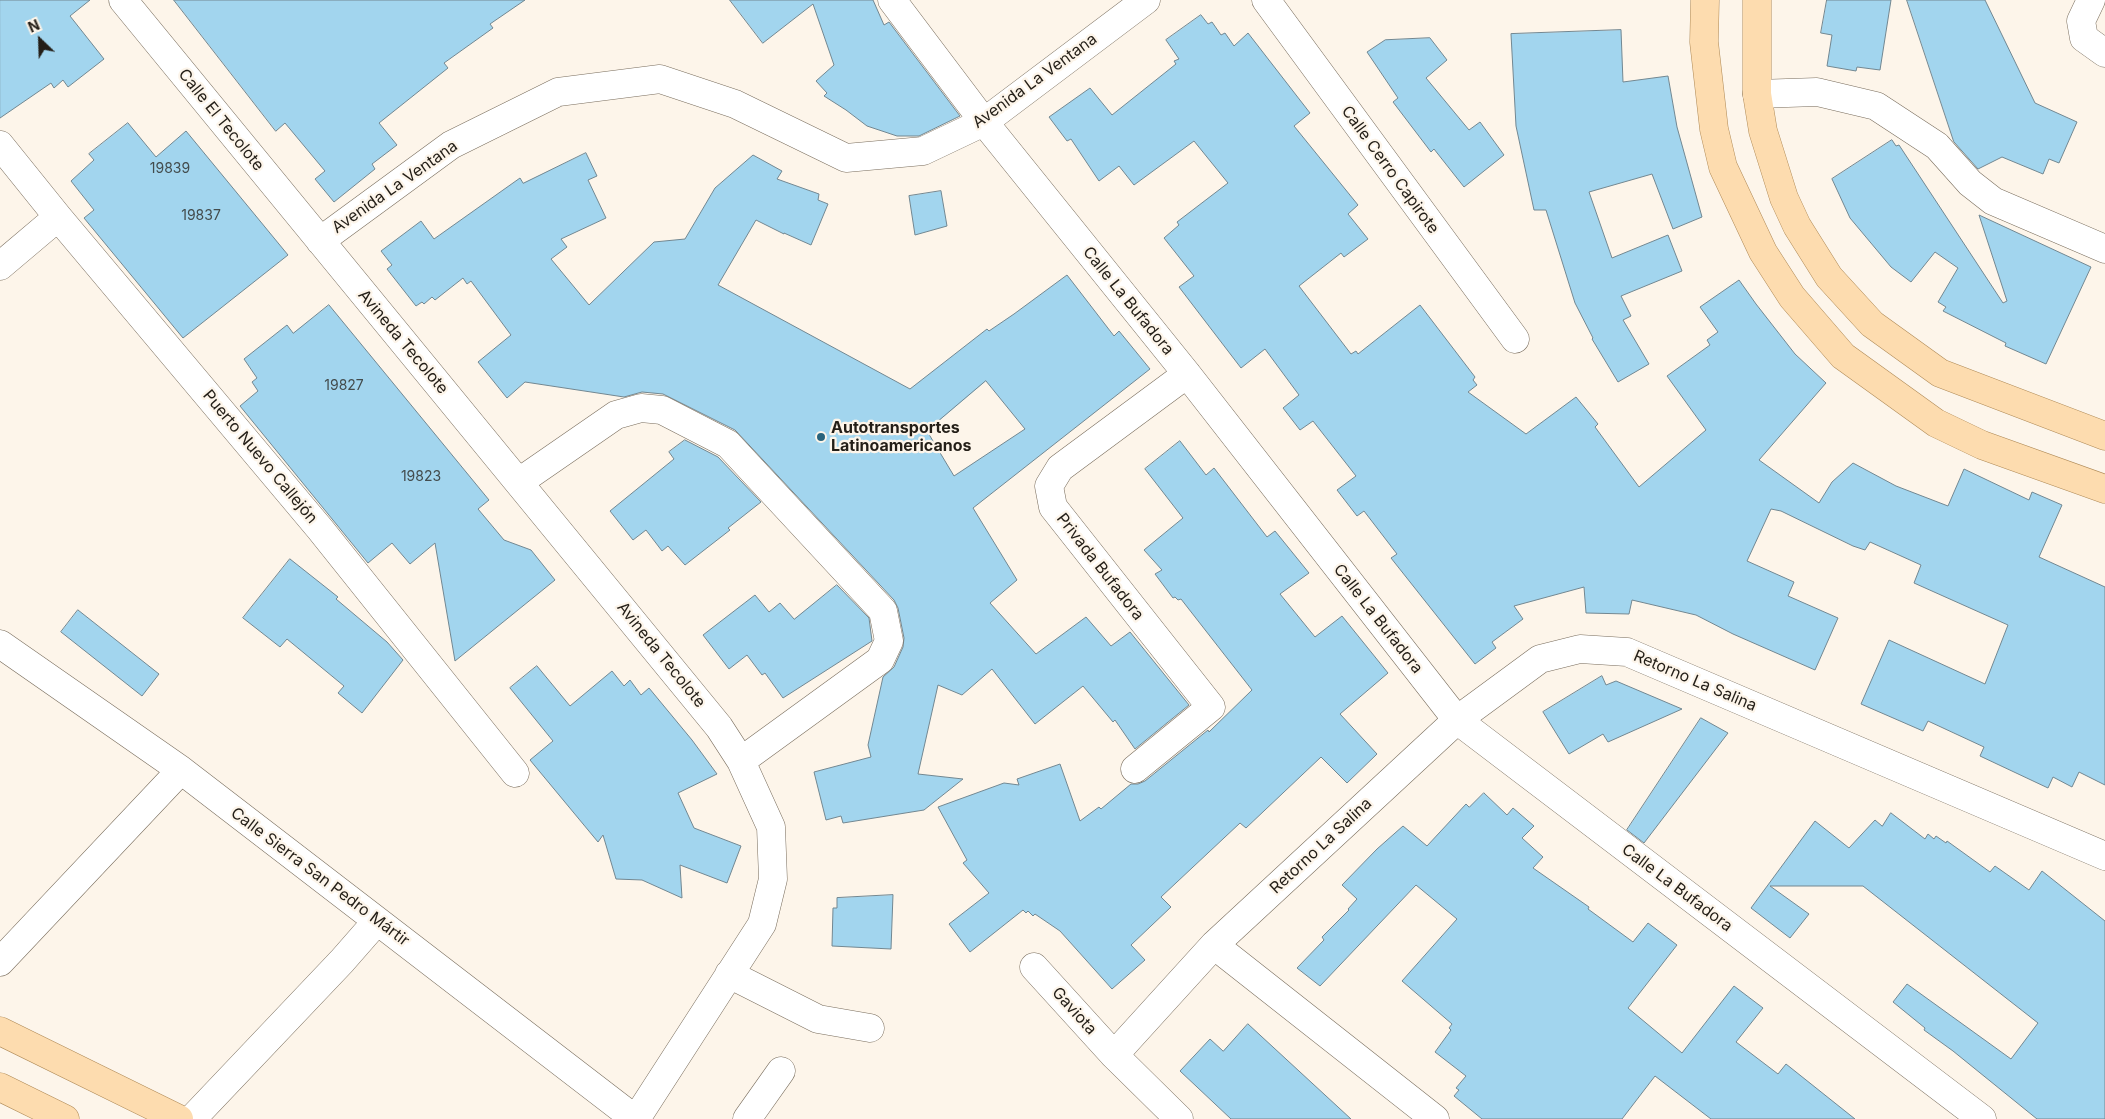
<!DOCTYPE html>
<html>
<head>
<meta charset="utf-8">
<style>
  body { margin:0 }
  #map { position:relative; width:2105px; height:1119px; overflow:hidden; background:#fdf5ea; font-family:Inter,sans-serif }
  canvas { display:block }
  .north { position:absolute; left:15px; top:15px; width:50px; height:50px; -webkit-text-stroke:4px #fdf5ea; paint-order:stroke; rotate:336deg; font-size:14px; font-weight:700; line-height:20px; text-align:center; color:#231e17 }
  .north::after { content:''; display:block; margin:auto; width:18px; height:22px; background:#231e17; clip-path:polygon(50% 0,100% 100%,50% 72%,0 100%) }
</style>
</head>
<body>
<div id="map">
<canvas width="2105" height="1119"></canvas>
<div class="north">N</div>
</div>
<script>
const context = document.querySelector('canvas').getContext('2d');
context.lineJoin = 'round';
function paint(path, color) { context.fillStyle = color; context.fill(path, 'evenodd'); }
function stroke(path, color, width, dash) { context.strokeStyle = color; context.lineWidth = width; context.lineCap = dash ? 'butt' : 'round'; context.setLineDash(dash || []); context.stroke(path); }
function write(font, color, halo, rows, align = 'center') {
  context.font = font + ' Inter,sans-serif'; context.lineWidth = 4.5; context.setLineDash([]); context.textBaseline = 'middle'; context.strokeStyle = halo; context.fillStyle = color; for (const [text, x, y, turn = 0] of rows) {
    context.save(); context.translate(x, y); context.rotate((+turn || 0) * Math.PI / 180); context.textAlign = isNaN(turn) ? turn : align; if (halo) context.strokeText(text, 0, 0); context.fillText(text, 0, 0); context.restore();
  }
}
const building = new Path2D(`
  M0 0H90L70 16 104 59 68 87 63 80 54 88 51 83 0 118Z
  M174 0H525L490 24 493 28 444 63 448 68 379 123 397 145 372 164 375 169 334 202 315 179 325 171 285 123 276 131Z
  M730 0H873L884 25 889 22 960 116 919 136H897L867 126 846 110 824 96 827 93 816 81 834 65 813 4 763 43Z
  M1827 0H1891L1880 70 1857 67 1856 71 1827 66 1832 35 1821 33Z
  M1907 0H1985L2035 103 2077 122 2059 163 2049 159 2043 174 2002 157 1978 169 1954 142Z
  M1201 15 1208 24 1212 22 1221 35 1225 33 1234 46 1248 33 1310 113 1294 126 1358 205 1348 214 1368 239 1344 257 1341 253 1299 286 1351 354 1356 351 1358 354 1420 305 1475 377 1473 380 1477 385 1468 392 1526 434 1576 397 1598 424 1595 427 1639 487 1706 430 1667 376 1710 345 1707 340 1718 332 1700 307 1739 280 1756 304 1795 354 1826 383 1759 460 1819 503 1832 482 1853 463 1896 486 1948 506 1964 469 2029 500 2032 492 2062 505 2039 557 2105 587V785L2079 772 2072 787 2053 777 2048 788 1980 756 1984 747 1928 721 1923 731 1861 704 1889 640 1985 684 2008 625 1914 583 1921 565 1870 542 1865 550 1853 546 1781 511 1771 509 1747 561 1794 582 1788 596 1838 618 1815 670 1733 634 1696 615 1632 600 1629 614 1586 613 1584 587 1514 606 1523 619 1492 642 1496 648 1475 664 1391 558 1397 554 1364 511 1357 516 1337 490 1356 476 1313 421 1300 430 1283 408 1299 395 1265 349 1241 368 1179 287 1194 276 1164 238 1179 225 1177 222 1228 183 1194 141 1134 185 1119 166 1099 181 1071 139 1067 141 1049 117 1090 88 1112 115 1176 64 1174 61 1179 59 1166 40Z
  M1621 30 1623 82 1668 76 1677 127 1702 217 1673 229 1652 174 1589 192 1612 258 1668 235 1682 271 1621 296 1631 316 1623 320 1649 364 1618 382 1592 339 1593 338 1575 303 1546 210H1534L1516 126 1511 34Z
  M1430 38 1447 60 1426 78 1469 130 1480 122 1504 155 1464 187 1434 149 1431 152 1393 102 1398 98 1367 52 1385 40Z
  M128 123 156 157 186 131 288 255 183 338 84 218 94 210 71 181 94 160 89 154Z
  M1892 140 1896 146 1899 145 2003 303 2007 301 1979 215 2091 267 2046 364 2005 346 2006 343 1943 311 1946 307 1938 302 1958 268 1935 252 1911 282 1891 267 1850 218 1832 179Z
  M586 153 597 176 588 180 606 218 561 239 567 247 551 259 589 305 654 242 685 239 715 188 753 155 782 171 777 179 819 194 818 200 828 204 811 245 784 233V234L756 220 718 285 910 389 987 329 989 331 1014 314 1067 275 1114 336 1119 331 1150 369 973 508 1017 580 990 603 1036 654 1086 617 1111 646 1130 632 1189 705 1135 749 1115 720 1113 722 1083 686 1035 724 992 669 962 695 938 685 918 774 963 779 924 810 843 823 841 816 826 820 814 772 871 757 868 745 883 677 894 667 903 647 904 638 898 608 894 600 735 430 663 394 642 392 624 397 525 382 507 398 478 362 511 335 471 281 467 284 463 278 435 300 432 297 424 304 422 302 416 306 387 269 392 265 381 251 421 221 434 239 520 178 523 183ZM986 381 1025 429 954 476 927 431Z
  M941 191 947 226 915 235 909 196Z
  M329 305 489 500 478 509 504 540 531 550 555 580 455 661 435 543 410 564 392 543 368 563 240 406 258 391 252 382 257 378 244 359 287 325 293 333Z
  M685 440 718 457 761 502 728 528 730 530 685 565 668 546 662 551 646 530 633 540 610 511 674 459 669 452Z
  M1180 441 1206 475 1214 468 1267 537 1275 531 1309 573 1280 594 1315 637 1342 616 1388 673 1340 714 1377 754 1347 783 1321 757 1246 828 1240 823 1161 897 1171 907 1131 945 1145 960 1112 989 1060 931 1035 914 1033 916 1028 911 1026 913 1023 910 970 952 949 924 989 893 963 863 967 860 938 807 1004 783 1019 785 1017 779 1060 764 1080 821 1099 807 1101 809 1131 784H1138L1145 781 1208 730 1209 732 1252 690 1181 599 1178 600 1175 597 1173 598 1155 574 1162 570 1144 550 1183 518 1145 469Z
  M290 559 338 597 336 599 387 642 403 660 362 713 338 693 344 686 287 639 280 647 243 618Z
  M837 585 869 618 872 641 783 698 765 673 762 675 747 655 729 669 703 635 755 595 769 612 780 603 794 619Z
  M78 610 159 674 142 696 61 632Z
  M537 666 570 706 612 671 624 686 630 680 641 695 649 688 692 740 717 774 678 793 694 828 741 846 727 883 680 865 682 898 642 880 616 879 603 835 598 842 530 760 553 741 510 688Z
  M1602 676 1606 685 1616 681 1682 709 1608 742 1603 734 1569 754 1543 712Z
  M1701 718 1728 733 1644 843 1627 830Z
  M1484 793 1507 815 1513 808 1534 826 1522 838 1543 857 1533 868 1589 907 1588 909 1633 942 1648 923 1677 945 1628 1008 1682 1053 1734 986 1763 1008 1736 1042 1778 1074 1786 1064 1855 1119H1711L1655 1076 1622 1119H1482L1454 1096 1459 1090 1456 1088 1466 1076 1435 1052 1451 1030 1449 1028 1452 1024 1402 981 1457 919 1416 885 1320 986 1297 968 1324 940 1322 937 1349 910 1348 909 1357 899 1342 885 1377 849 1403 826 1427 846 1466 804 1469 807Z
  M1891 813 1925 839 1928 834 1934 839 1936 836 1946 843 1947 841 1990 872 1995 866 2029 890 2042 871 2105 921V1119H2037L1953 1051 1924 1030 1925 1028 1893 1002 1907 984 2011 1059 2038 1023 1863 886H1770L1809 914 1790 938 1751 908 1815 821 1849 848 1875 820 1882 826Z
  M893 895 891 949 832 946 833 908H837V898Z
  M1248 1024 1351 1119H1231L1180 1071 1210 1039 1223 1051Z`);
paint(building, '#a2d5ee');
stroke(building, '#728791', 1);
const minor = new Path2D(`
  M123 0 719 727 741 761 771 827 773 879 762 924 636 1119
  M892 0 984 122 1187 374 1457 720 1982 1119
  M1266 0 1515 339
  M2091 0 2081 21 2084 38 2105 53
  M1757 94 1817 92 1876 106 1937 146 1970 183 1993 201 2105 249
  M0 145 58 217 320 529 515 773
  M320 241 451 145 558 92 660 79 735 104 846 158 923 151 984 122 1146 0
  M0 266 58 217
  M519 482 616 415 641 408 662 410 728 444 883 611 889 641 880 660 741 761
  M0 644 181 770 635 1119
  M1135 769 1211 707 1053 507 1049 486 1060 468 1187 374
  M1214 945 1435 1119
  M0 962 181 770
  M1034 967 1114 1055 1179 1119
  M729 974 818 1019 870 1028
  M1114 1055 1214 945 1457 720 1540 659 1580 649 1627 652 2105 856
  M192 1119 342 961 377 921
  M747 1119 781 1071`);
const major = new Path2D(`
  M1705 0 1704 42 1714 129 1723 167 1763 252 1792 297 1843 356 1936 423 1982 445 2105 489
  M1757 0V94L1763 131 1784 198 1797 226 1829 277 1872 324 1940 373 2105 436
  M0 1031 179 1119
  M0 1087 65 1119`);
stroke(minor, '#796d5d', 29);
stroke(major, '#af8a57', 29);
stroke(minor, '#fff', 28);
stroke(major, '#fddcaf', 28);
for (const [x, y, r, color] of [
  [821,437,5,"#29637c"]
]) { const dot = new Path2D(); dot.arc(x, y, r, 0, 2 * Math.PI); context.fillStyle = color; context.fill(dot); stroke(dot, '#fdf5ea', 2); }
write('14px', '#434c4d', null, [
  ["19839",170,169],
  ["19837",201,216],
  ["19827",344,386],
  ["19823",421,477]
]);
write('16px', '#231e17', '#fdf5ea', [
  ["Avenida La Ventana",1035,81,-36],
  ["Calle El Tecolote",221,120,51],
  ["Calle Cerro Capirote",1390,170,54],
  ["Avenida La Ventana",395,187,-35],
  ["Calle La Bufadora",1128,301,51],
  ["Avineda Tecolote",403,342,50],
  ["Puerto Nuevo Callejón",260,457,50],
  ["Privada Bufadora",1100,567,52],
  ["Calle La Bufadora",1378,619,52],
  ["Avineda Tecolote",661,655,51],
  ["Retorno La Salina",1695,681,23],
  ["Retorno La Salina",1321,846,-43],
  ["Calle Sierra San Pedro Mártir",320,877,37],
  ["Calle La Bufadora",1677,888,37],
  ["Gaviota",1074,1011,48]
]);
write('bold 16px', '#231e17', '#fdf5ea', [
  ["Autotransportes",831,428],
  ["Latinoamericanos",831,446]
], 'left');
</script>
</body>
</html>
